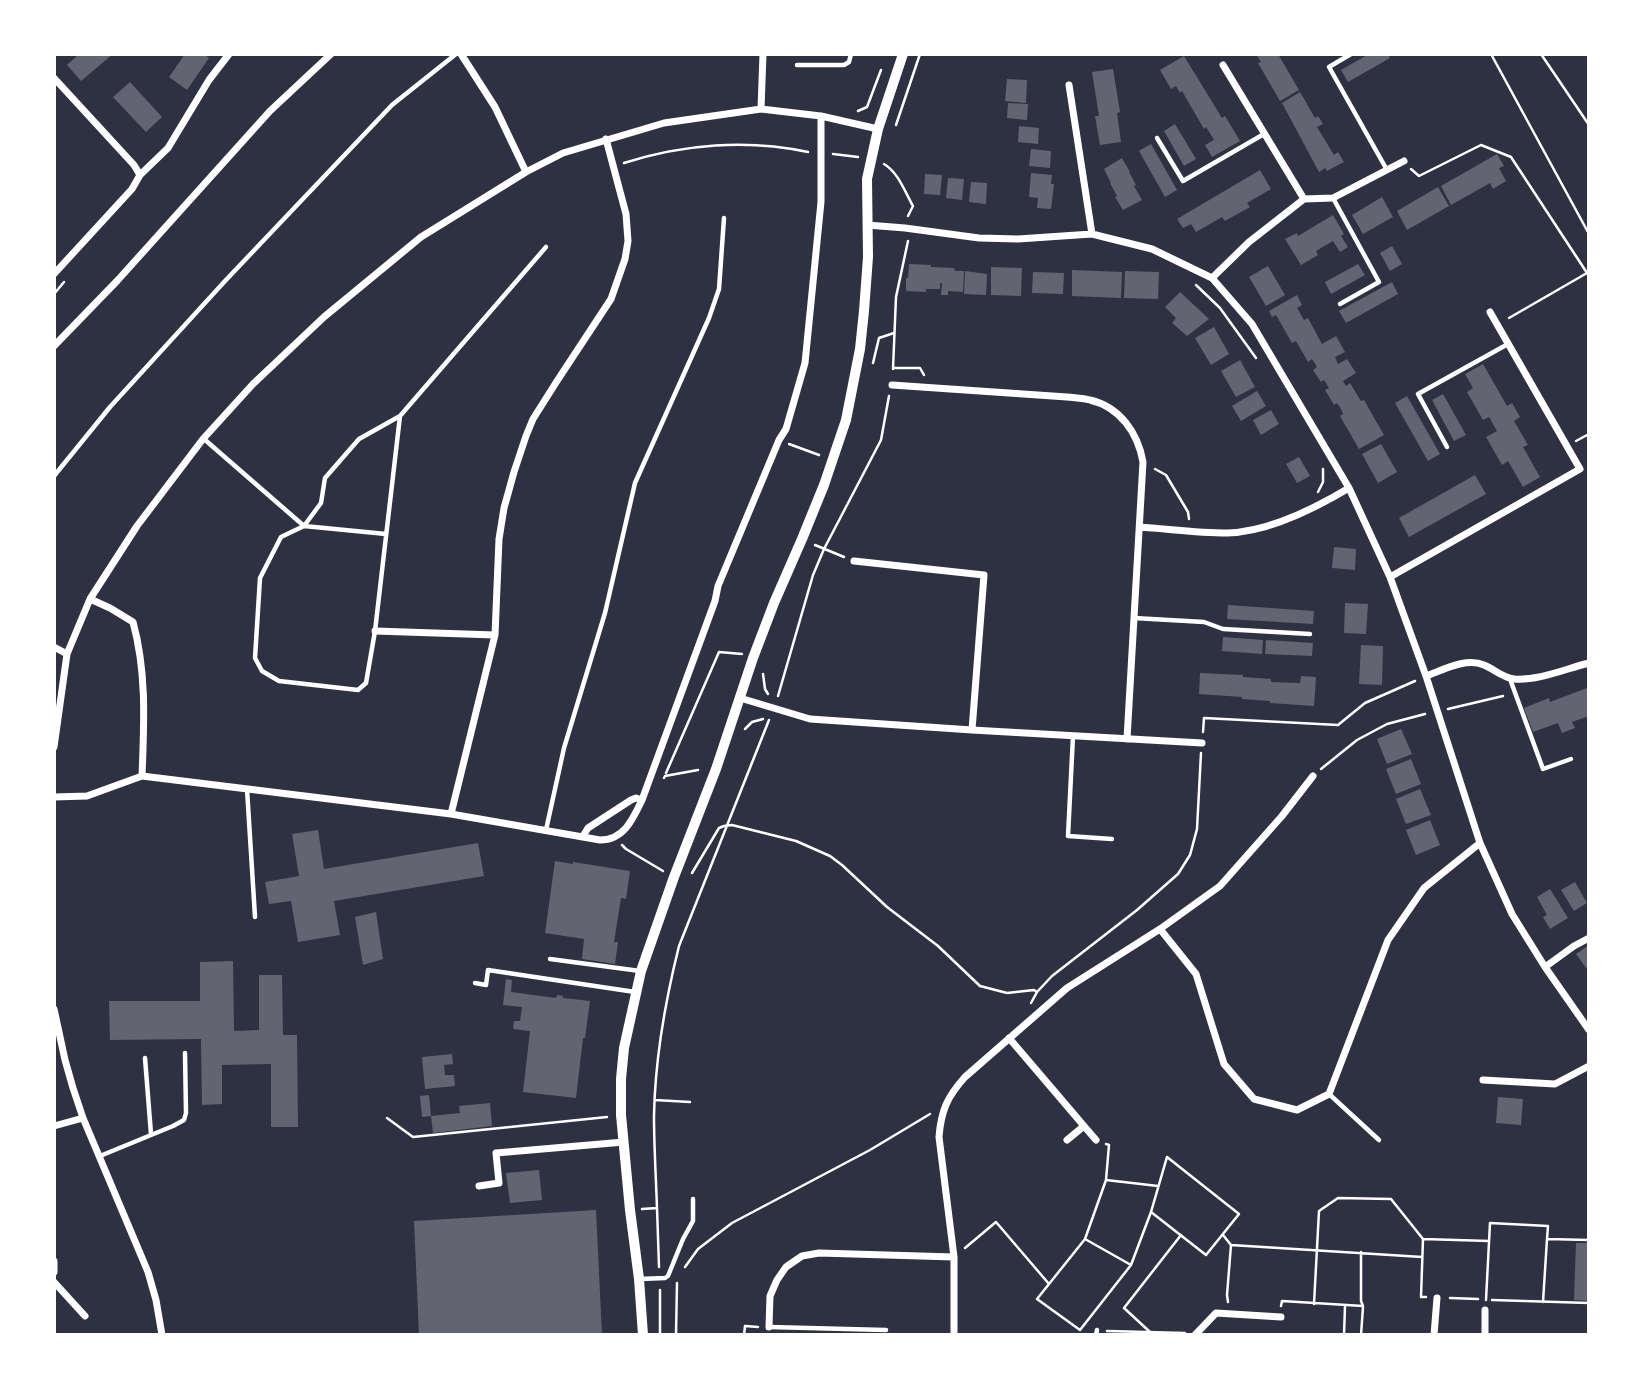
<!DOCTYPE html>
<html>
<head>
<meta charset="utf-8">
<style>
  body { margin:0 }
  #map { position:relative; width:1643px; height:1389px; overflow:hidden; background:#2d3142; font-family:"Fira Sans Condensed",sans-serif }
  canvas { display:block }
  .frame { position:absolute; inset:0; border:56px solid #fff; pointer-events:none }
</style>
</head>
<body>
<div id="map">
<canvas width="1643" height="1389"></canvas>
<div class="frame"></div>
</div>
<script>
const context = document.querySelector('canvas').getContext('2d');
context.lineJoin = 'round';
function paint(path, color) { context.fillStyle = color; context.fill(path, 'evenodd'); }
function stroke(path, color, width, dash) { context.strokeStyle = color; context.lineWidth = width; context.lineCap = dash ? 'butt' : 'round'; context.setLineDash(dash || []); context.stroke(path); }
paint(new Path2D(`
  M79 54H113L81 81 67 65Z
  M185 54H204L209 58 187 90 169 77Z
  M1256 54H1278L1299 90 1280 101 1258 63 1261 62Z
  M1369 54H1388L1390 58 1348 82 1341 70Z
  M1184 56 1222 118 1225 116 1240 141 1212 157 1205 145 1214 140 1206 127 1204 129 1182 91 1180 93 1176 86 1171 89 1160 70Z
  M1113 69 1120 112 1117 113 1121 142 1100 145 1095 116H1099L1092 72Z
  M1007 79 1027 80 1026 103 1005 101Z
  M130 82 162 117 146 132 113 97Z
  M1300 92 1315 118 1318 116 1323 124 1317 127 1334 155 1338 152 1344 162 1327 171 1325 168 1319 172 1282 103Z
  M1008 103 1028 104 1027 120 1007 118Z
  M1175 124 1196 159 1184 166 1164 131Z
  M1019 126 1039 128 1038 144 1018 142Z
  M1151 144 1177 190 1165 197 1139 151Z
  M1031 149 1051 151 1050 168 1029 166Z
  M1497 154 1504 166 1499 168 1506 181 1493 189 1490 183 1451 205 1441 186Z
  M1122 158 1130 172H1129L1136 185 1134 186 1142 200 1123 210 1115 197 1117 196 1110 183H1111L1104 169Z
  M1260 170 1271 189 1247 203 1250 207 1225 221 1222 217 1196 232 1191 224 1183 228 1177 219Z
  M1031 173 1052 175 1051 184H1054L1051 209 1037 208 1038 198 1029 197Z
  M925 174 942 175 940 195 924 194Z
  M948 178 964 179 962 200 946 198Z
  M971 182 987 183 986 204 969 202Z
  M1438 187 1449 206 1407 230 1397 211Z
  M1382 197 1393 217 1363 234 1352 215Z
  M1333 215 1344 234 1341 236 1348 247 1340 252 1333 241 1316 251 1318 255 1301 265 1285 239 1297 233 1298 236Z
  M1392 246 1402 264 1390 271 1380 253Z
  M909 264 931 265V267L954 268 955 271H964L963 292 948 291V295H941L942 283H940V289H926V292L906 291V278H908Z
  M1358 264 1365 275 1331 294 1325 282Z
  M1268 266 1285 295 1266 306 1249 277Z
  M991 267 1022 268 1021 296 991 295Z
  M1072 270 1122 272 1121 298 1072 296Z
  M965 271 987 274 986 295 964 294Z
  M1125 271 1159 272 1158 299 1124 298Z
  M1033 272 1064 273 1063 294 1032 293Z
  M1392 282 1398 294 1346 323 1339 311Z
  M1180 292 1209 319 1187 336 1172 323 1176 318 1165 307Z
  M1297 295 1302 305 1297 308 1304 320 1308 318 1322 344 1336 336 1345 352 1335 357 1338 364 1347 359 1356 373 1343 381 1346 386 1350 383 1361 401 1364 400 1384 435 1359 449 1340 416 1343 414 1341 409 1337 403 1334 405 1325 390 1329 388 1324 380 1321 382 1313 370 1317 367 1312 359 1308 362 1296 341 1292 343 1276 315 1272 317 1269 311Z
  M1214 327 1229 354 1211 365 1195 338Z
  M1240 360 1255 387 1236 397 1221 371Z
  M1483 364 1507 406 1512 403 1520 417 1514 421 1528 445 1523 447 1540 477 1523 487 1508 461 1502 465 1486 437 1497 431 1489 417 1483 420 1467 392 1473 388 1465 374Z
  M1257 391 1266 406 1241 421 1232 406Z
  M1443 394 1466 435 1454 441 1432 400Z
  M1407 396 1440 454 1428 461 1395 403Z
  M1271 410 1279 424 1261 435 1253 420Z
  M1381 444 1397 472 1378 483 1362 454Z
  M1299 457 1310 476 1297 483 1286 464Z
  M1475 475 1486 494 1409 537 1399 518Z
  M1334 547 1356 549 1355 570 1332 568Z
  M1345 603 1368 604 1366 634 1344 633Z
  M1228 605 1314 611 1313 624 1227 619Z
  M1223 637 1263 640 1262 654 1222 651Z
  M1266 640 1313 643 1312 656 1265 654Z
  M1361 645 1383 646 1382 685 1359 684Z
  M1200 673 1243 675V677L1271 679V682L1300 683 1301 676 1316 677 1314 706 1270 703V701L1242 699V697L1199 694Z
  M1587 688 1589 692V716L1572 722 1575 728 1562 733 1558 723 1533 732 1524 708 1549 698 1550 702Z
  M1401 729 1412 754 1387 764 1377 739Z
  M1411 759 1421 784 1396 794 1386 769Z
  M1420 789 1431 815 1406 824 1396 799Z
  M1430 820 1440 845 1416 855 1406 830Z
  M318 830 324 869 478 843 484 876 334 901 340 935 298 942 291 901 269 904 265 882 299 876 292 834Z
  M555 861 573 864V862L630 871 626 899 621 898 614 942H618L615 964 582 959 584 939 545 933Z
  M1575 882 1587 903 1574 911 1561 890Z
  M1550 889 1568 918 1550 929 1543 917 1547 915 1537 897Z
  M376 912 383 959 363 965 355 917Z
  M1589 945V966L1586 968 1576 954Z
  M233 961 234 1031 259 1030V975H282L283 1035H297L298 1127H271V1064L222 1065V1104L202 1105 201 1039 110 1040 109 1001H200V962Z
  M506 979 512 980 511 992 556 998 557 995 563 996V998L590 1001 585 1038H583L576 1098 523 1092 530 1031 513 1029 514 1021H520L522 1007 503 1005Z
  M452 1054 453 1064 444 1065 445 1075H454L455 1086 425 1089 422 1057Z
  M429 1095 431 1116 460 1113 459 1106 490 1103 492 1126 433 1133 431 1116 422 1117 420 1096Z
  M1498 1097 1523 1099 1521 1125 1496 1123Z
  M539 1170 542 1200 510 1203 506 1173Z
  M596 1210 602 1335H419L414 1221Z
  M1576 1243H1589V1301L1574 1300Z`), '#626471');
stroke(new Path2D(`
  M1491 54 1589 234
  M1541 54 1589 125
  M858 111 867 107 881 70
  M896 125 920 54
  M833 154 858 157
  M624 163C683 144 747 139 808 152
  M884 164C898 172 905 192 913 206L908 216
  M1411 169 1419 176 1481 145 1511 157 1589 276
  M1196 285 1220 308 1256 358
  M54 294 64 282
  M1509 318 1587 273
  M873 363 879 338 894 333
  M893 368H920L924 375
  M893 369 896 297 908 241
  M1576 441 1589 434
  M789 444 819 455
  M1155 469 1166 475 1188 512 1189 519
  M1318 492 1323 482V469
  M815 545 844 557
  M763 674 765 689 768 694
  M778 696 813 575 824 549 881 440 889 396
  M1448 709 1503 696
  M745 729 752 722 763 719
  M1203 732 1204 718 1338 725 1365 703 1415 681
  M1321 769 1357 740 1387 724 1425 714
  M666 773 719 652 742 654
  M664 778 665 776 698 770
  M622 845 626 849 663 871
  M692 873 719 828 724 826 732 825 796 841 830 856 842 865 887 907 938 946 980 986 1007 993 1034 990 1037 992
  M1031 1003 1037 992 1052 976 1137 910 1178 874 1190 855 1197 829 1201 753
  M655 1100 690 1102
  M387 1118 413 1137 607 1117
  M1106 1180 1158 1186
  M657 1208C656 1178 654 1147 654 1116 655 1059 665 1002 679 946L769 720
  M642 1209 657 1208 659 1267
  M1223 1235 1231 1245 1227 1295 1228 1302
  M1085 1239 1131 1265
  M1423 1239 1421 1297H1426
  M1423 1239 1489 1241
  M1231 1245 1422 1257
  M965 1248 996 1222 1049 1284
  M685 1267 698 1249 732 1223 870 1150 930 1114
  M1450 1298 1478 1299
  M1486 1300 1490 1223 1548 1226 1547 1239 1589 1240
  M1492 1300 1589 1303
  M1543 1302 1547 1239
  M1314 1304 1319 1211 1338 1198 1391 1199 1423 1239
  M1281 1306 1282 1301 1363 1306 1361 1301V1252
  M1080 1330 1131 1265 1151 1212 1167 1157 1239 1214 1206 1255 1151 1212
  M1080 1330 1037 1299 1085 1239 1106 1180 1109 1145 1106 1144
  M1107 1331 1185 1333
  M1150 1332 1124 1308 1181 1235
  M660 1335V1290
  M676 1335 677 1283
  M744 1335 745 1326 758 1327
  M1344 1335 1345 1306
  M1361 1335 1363 1307`), '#fff', 2.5);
stroke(new Path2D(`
  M1351 54 1329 67 1387 170
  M797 65H844L849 62 851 54
  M1157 138 1183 181 1264 134
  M1333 198 1379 282 1340 304
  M400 416 375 631 366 683 358 690 279 681 262 671 255 658 260 578 281 537 304 526 321 503 325 478 359 439 400 416 546 247
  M204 439 304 526 386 534
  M1447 447 1418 394 1508 344
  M54 476 110 407 225 281 392 105 456 54
  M1134 618 1204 622 1223 629 1310 634
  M1510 679 1543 769 1571 759
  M1073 736 1068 836 1112 839
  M247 789 255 917
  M546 830 564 748 605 613 635 483 709 318 719 289 724 218
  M550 959 640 971
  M475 983 486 985 488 970 635 992
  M145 1058 151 1134
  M1329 1094 1379 1140
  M100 1156 173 1126 184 1120 186 1113 185 1053
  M640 1279 665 1278 668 1276 683 1239 693 1221V1199
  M769 1327 886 1330
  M1096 1335 1097 1330`), '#fff', 4.5);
stroke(new Path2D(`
  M461 54 495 107 526 172
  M1223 65 1304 199
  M54 78 134 165 140 175
  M1069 85 1092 234
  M761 109 763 54
  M867 225 905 228 979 238 1018 239 1092 234 1152 249 1212 278 1252 324 1349 488 1390 577 1426 676 1480 843 1512 914 1545 967 1589 1030
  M54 274 132 189 140 175 168 148 209 80 229 54
  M1212 278 1249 242 1304 199 1333 198 1404 161
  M54 346 117 281 270 111 331 54
  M892 385 1067 397C1075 398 1083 398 1090 400 1120 407 1138 433 1143 462L1127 739
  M1140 527C1169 529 1198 533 1227 533 1268 532 1314 509 1349 488
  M854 561 984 575 972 730
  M1390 577 1580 469 1490 312
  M90 599 110 608 133 622C147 673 144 724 142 776
  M375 631 495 635
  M54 647 67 654
  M1426 676C1443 670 1466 657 1484 665 1494 669 1503 678 1514 679 1538 681 1565 669 1589 663
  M740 698 810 719 972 730 1202 743
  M54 747 67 654 90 599 137 526 203 439 253 384 324 317 421 237 526 172 563 153 664 123 761 109 821 116 878 129
  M54 797 87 796 142 776 451 814 600 840C624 840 633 819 642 800L715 601 718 586 779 440 786 429 805 363 821 202V116
  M451 814 495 635 499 539 504 508 514 472 526 436 533 419 557 381 611 299 625 259 628 241 626 214 606 139
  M583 836 588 828 631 800 636 798 642 800
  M1160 929 1196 974 1224 1064 1254 1099 1297 1110 1329 1094 1388 940 1424 888 1480 843
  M1545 967 1574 946 1589 938
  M54 1009 65 1060 73 1088 83 1118 148 1272 156 1300 162 1335
  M1009 1038 1084 1126 1067 1140
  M1483 1080 1555 1084 1589 1066
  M54 1126 83 1118
  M1084 1126 1096 1140
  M479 1186 499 1183 496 1153 624 1142
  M54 1261V1272
  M54 1282 85 1316
  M769 1327 770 1296 777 1280 786 1267 802 1256 819 1253 954 1257
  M954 1335V1257L939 1137C941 1111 947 1097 965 1077L1067 988 1160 929 1220 886 1282 816 1313 776
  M1195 1335 1216 1313 1281 1317
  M1434 1335 1437 1298
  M1485 1335V1310`), '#fff', 7);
stroke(new Path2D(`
  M643 1335 639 1279 630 1210 621 1115V1079L624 1048 641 971 674 877 716 769 753 658 774 603 802 539 824 485 846 420 860 349 864 311 868 257 867 179 878 129 903 54`), '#fff', 10);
</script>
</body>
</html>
